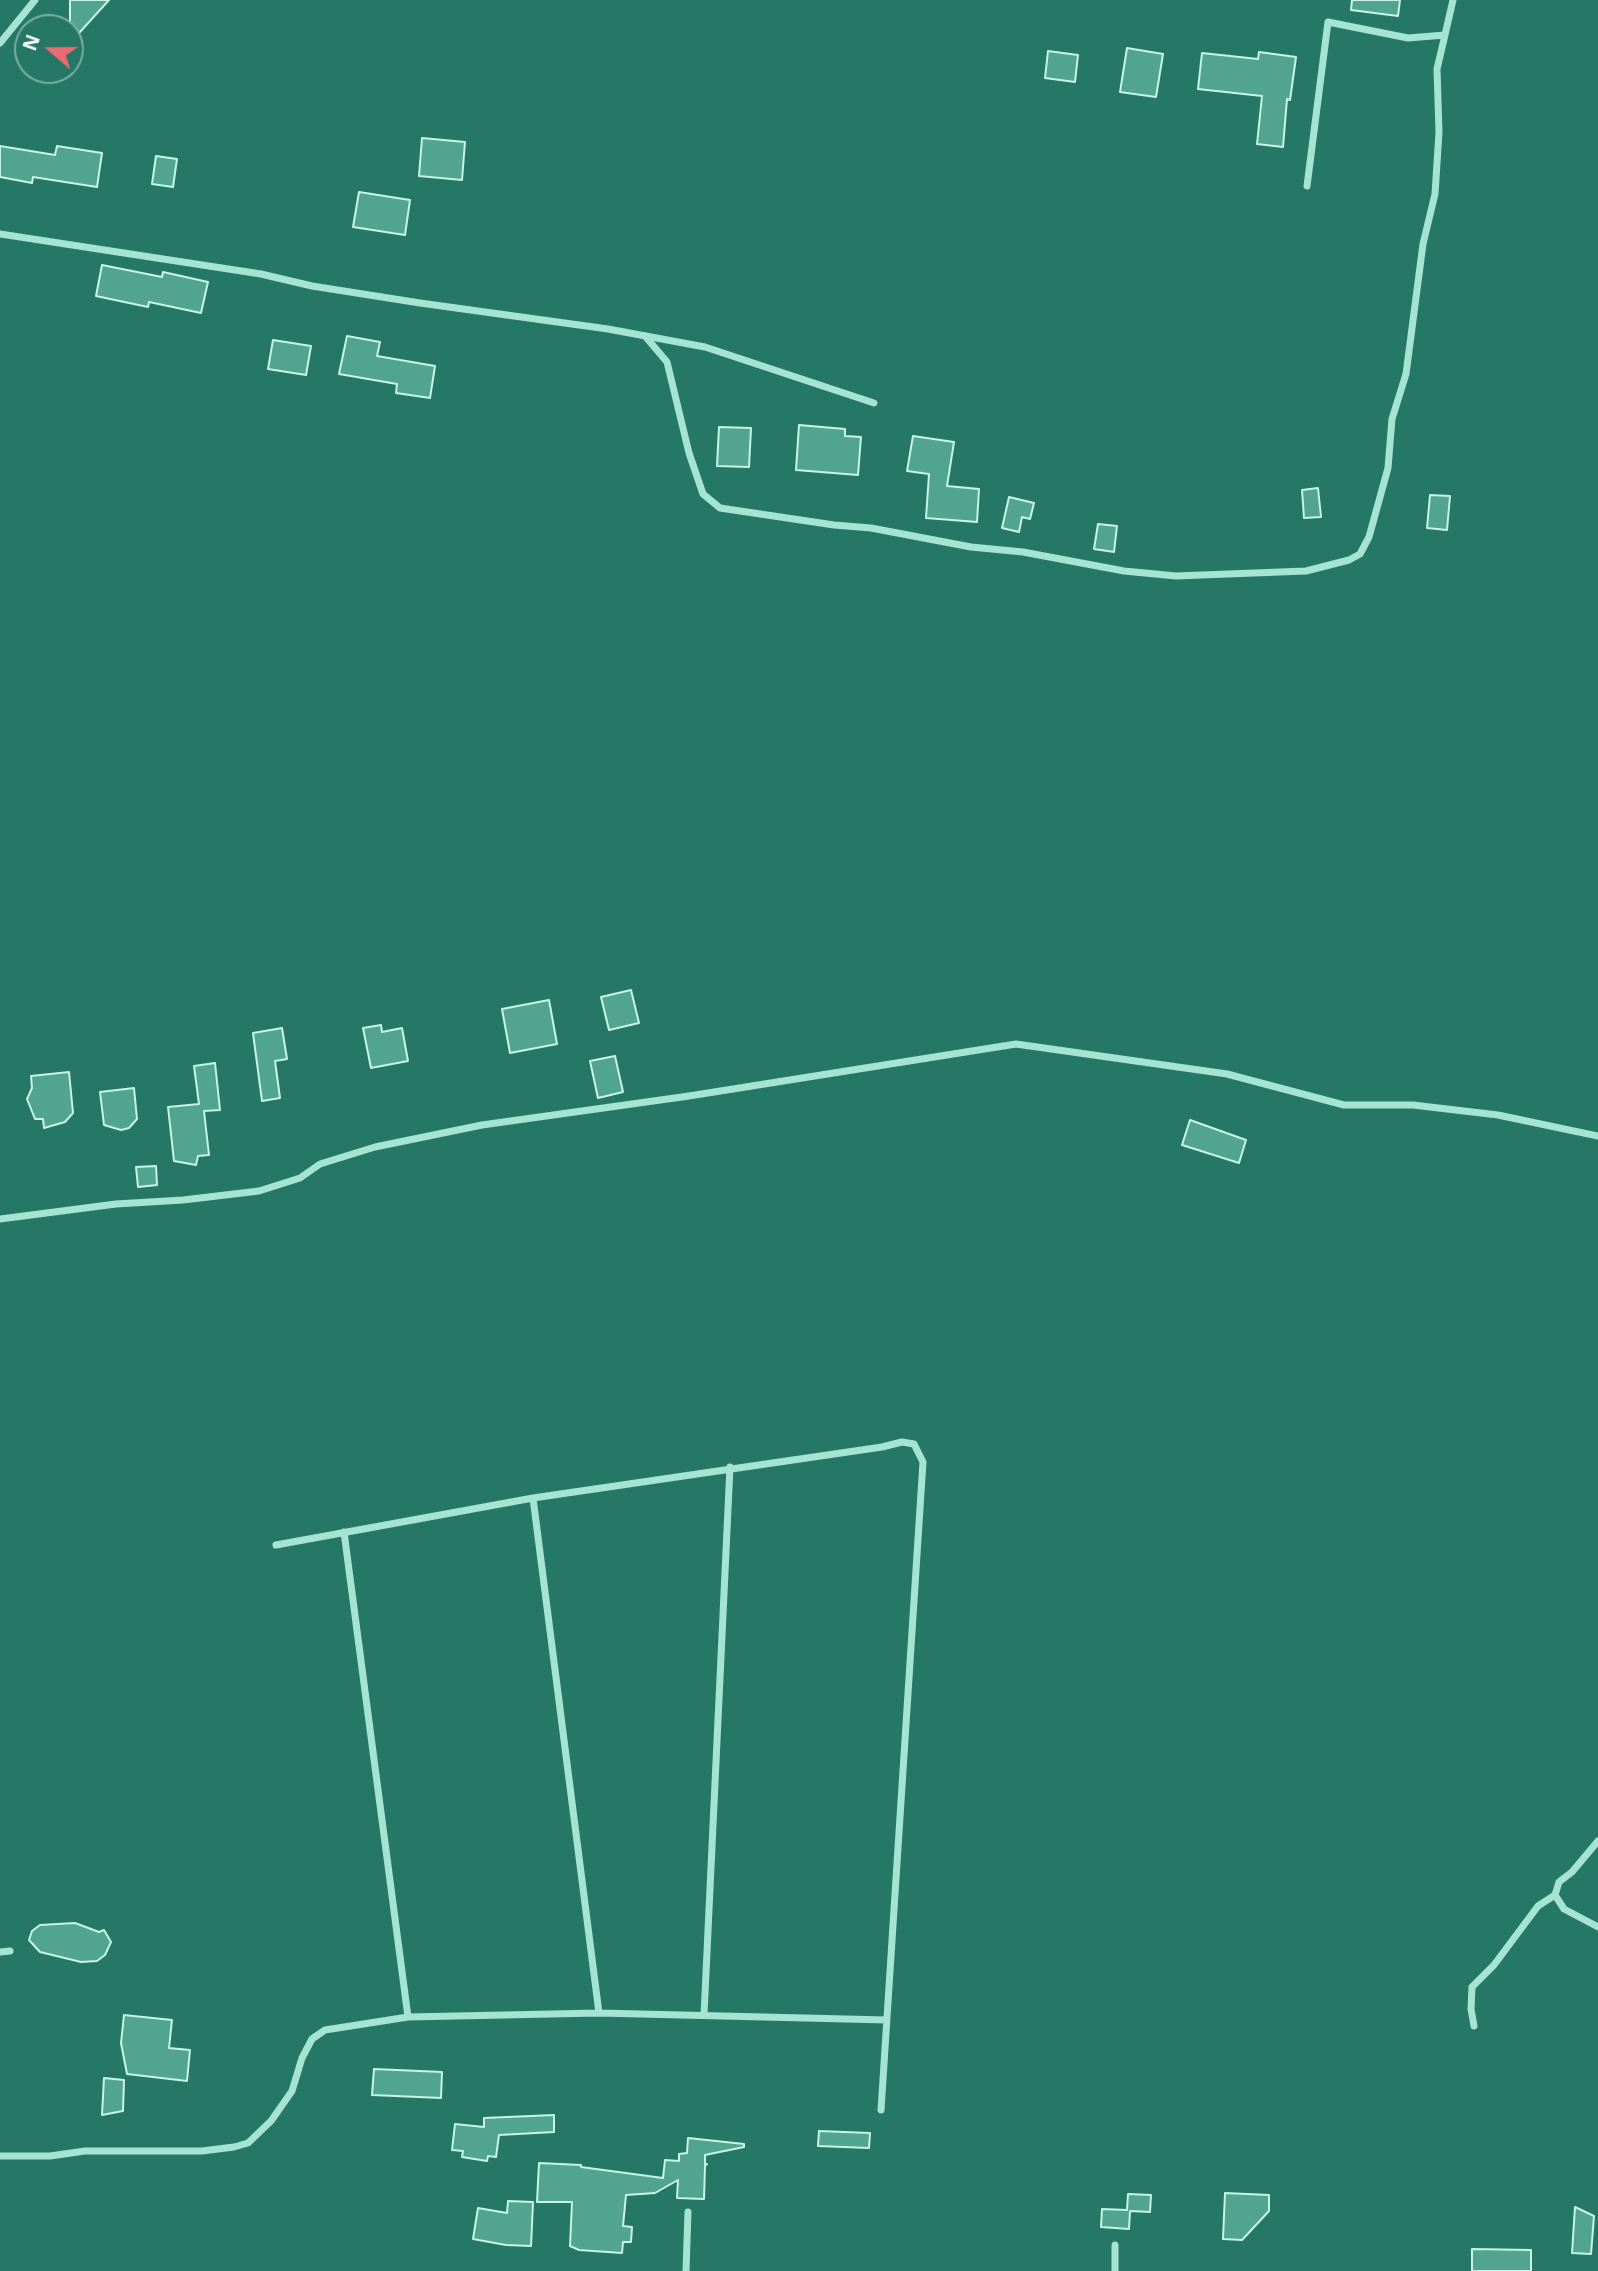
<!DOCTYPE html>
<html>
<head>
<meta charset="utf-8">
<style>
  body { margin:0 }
  #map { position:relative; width:1598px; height:2271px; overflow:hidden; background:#247865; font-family:"Noto Sans",sans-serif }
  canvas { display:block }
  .north { position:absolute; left:14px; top:14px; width:70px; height:70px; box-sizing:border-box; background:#247865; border:2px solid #7caea3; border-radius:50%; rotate:290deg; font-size:19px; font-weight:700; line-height:28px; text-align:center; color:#fff }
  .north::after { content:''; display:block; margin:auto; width:24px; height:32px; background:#ee6972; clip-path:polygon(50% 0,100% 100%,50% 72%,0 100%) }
</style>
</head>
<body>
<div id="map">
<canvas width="1598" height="2271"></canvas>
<div class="north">N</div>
</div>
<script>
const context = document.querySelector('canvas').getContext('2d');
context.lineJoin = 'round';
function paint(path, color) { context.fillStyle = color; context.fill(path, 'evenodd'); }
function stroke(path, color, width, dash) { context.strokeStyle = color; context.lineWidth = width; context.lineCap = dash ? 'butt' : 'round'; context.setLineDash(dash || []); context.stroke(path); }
const building = new Path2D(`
  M70 0H109L70 43Z
  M1352 0H1400L1398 16 1351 10Z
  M1127 48 1163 54 1156 97 1120 92Z
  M1048 51 1078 55 1075 82 1045 78Z
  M1259 52 1296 57 1290 100 1287 99 1283 147 1257 144 1262 96 1198 89 1202 53 1258 59Z
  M422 138 465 142 462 180 419 176Z
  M0 146 55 155 57 146 102 153 97 187 33 177 32 183 0 177Z
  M156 156 177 159 173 187 152 184Z
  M359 192 410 200 405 235 353 227Z
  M102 265 162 277 163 272 208 282 201 313 149 302 148 307 96 296Z
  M347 336 380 342 377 356 435 366 430 398 396 393 397 384 339 374Z
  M273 340 311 346 306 375 268 369Z
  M799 425 845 429V436L861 437 858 475 796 470Z
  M719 427 751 428 749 467 717 466Z
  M913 436 954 442 947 486 979 489 977 522 926 518 929 474 907 471Z
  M1318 488 1321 517 1304 518 1302 490Z
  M1430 495 1450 496 1447 530 1427 528Z
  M1009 497 1034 503 1030 519 1022 517 1019 532 1002 528Z
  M1098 524 1117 526 1114 552 1094 549Z
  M631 990 639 1023 609 1030 601 997Z
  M549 1000 557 1044 510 1053 502 1009Z
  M381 1025 382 1032 402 1028 408 1061 371 1068 363 1028Z
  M282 1028 287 1059 275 1061 280 1098 262 1101 253 1033Z
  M615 1056 623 1092 598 1098 590 1061Z
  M215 1063 220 1110 204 1111 209 1155 198 1156 196 1165 174 1161 168 1107 199 1104 194 1066Z
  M69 1072 73 1113 65 1122 44 1128 43 1119H35L27 1099 32 1088 31 1076Z
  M134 1088 137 1119 129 1128 121 1130 104 1125 100 1092Z
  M1190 1120 1246 1140 1239 1163 1182 1145Z
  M156 1166 157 1185 138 1187 136 1167Z
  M75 1923 99 1932 104 1930 111 1942 105 1955 97 1961 81 1962 40 1952 29 1940 32 1931 40 1925Z
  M124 2015 172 2020 169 2048 190 2050 187 2081 127 2074 121 2043Z
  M374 2069 442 2072 441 2098 372 2095Z
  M104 2078 124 2080 123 2111 102 2115Z
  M554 2115V2132L499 2135 496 2157 488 2156 487 2161 462 2157 463 2151 452 2150 455 2124 484 2127V2118Z
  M819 2131 870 2133 869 2148 818 2146Z
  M688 2138 744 2144V2147L705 2155V2164H707L705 2166 704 2199 677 2198 678 2180 655 2193 626 2195 623 2226 632 2227 631 2242H623L622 2253 579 2250 570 2246 572 2202H537L539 2163 581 2165V2167L663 2178 665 2160 679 2161V2154L687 2153Z
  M1225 2193 1269 2195V2211L1242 2240 1223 2239Z
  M1128 2194 1151 2195 1150 2212 1130 2211 1129 2229 1101 2227 1102 2209 1127 2210Z
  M508 2201 533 2202 531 2246 506 2245 473 2239 478 2208 507 2213Z
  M1575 2207 1594 2216 1591 2254 1572 2253Z
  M1472 2249 1531 2250V2271H1472Z`);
paint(building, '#50a490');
stroke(building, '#c7f3e9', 2);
stroke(new Path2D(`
  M0 43 35 0
  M1307 186 1328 22 1408 38 1445 35 1453 0
  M0 234 261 274 312 286 420 303 608 329 705 347 874 403
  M645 336 667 362 689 453 703 494 720 508 834 525 871 528 971 547 1023 552 1124 571 1176 576 1306 571 1349 560 1360 554 1369 537 1388 468 1392 419 1406 374 1423 244 1435 194 1439 132 1437 69 1445 35
  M0 1219 116 1204 183 1200 259 1191 300 1178 320 1164 375 1147 482 1125 689 1096 1016 1044 1227 1074 1344 1105H1413L1498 1115 1598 1136
  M533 1498 599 2013
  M344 1532 408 2017
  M276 1545 533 1498 882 1447 902 1442 914 1444 923 1462 881 2110
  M1598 1841 1572 1872 1559 1882 1555 1895 1564 1909 1598 1927
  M0 1952 10 1951
  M704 2015 730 1467
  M1474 2026 1471 2009 1472 1987 1494 1965 1538 1906 1555 1895
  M0 2156H50L85 2151H202L234 2147 248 2143 271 2121 292 2091 302 2058 312 2039 325 2030 408 2017 599 2013 887 2020
  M1115 2245V2271
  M686 2271 688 2212`), '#a5e3d5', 7);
</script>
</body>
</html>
